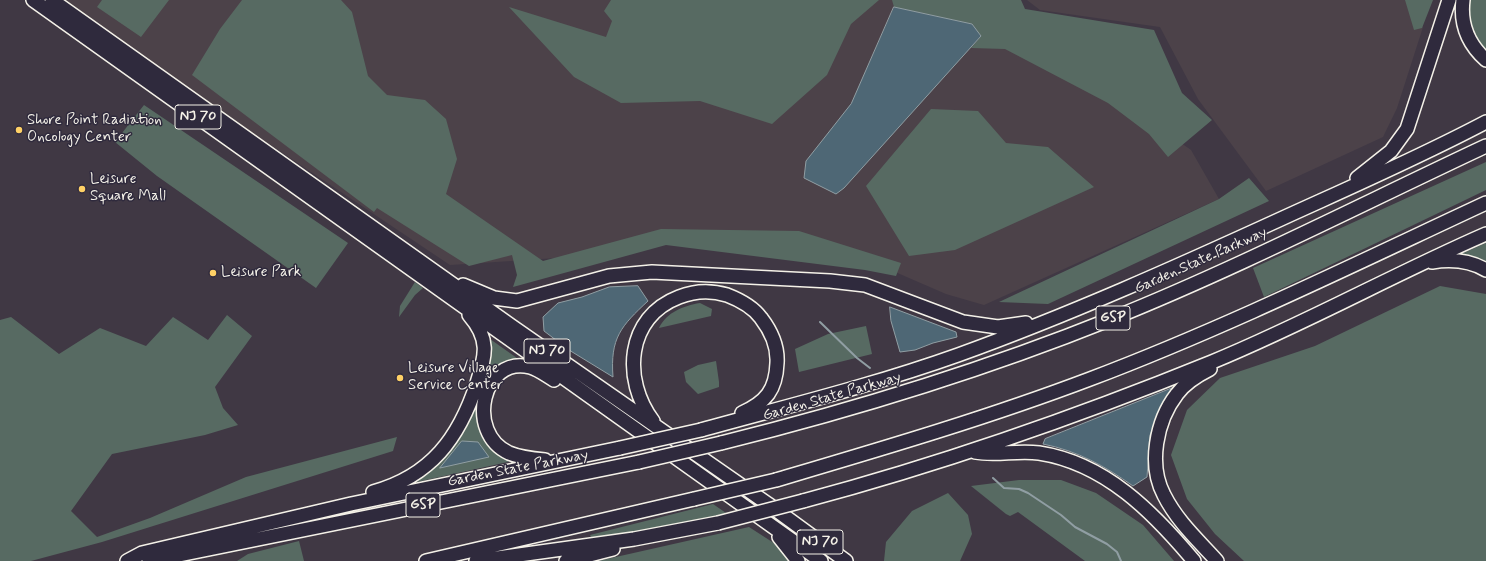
<!DOCTYPE html>
<html>
<head>
<meta charset="utf-8">
<style>
  body { margin:0 }
  canvas { display:block; background:#403844 }
</style>
</head>
<body>
<canvas width="1486" height="561"></canvas>
<script>
const context = document.querySelector('canvas').getContext('2d');
context.lineJoin = 'round';
function paint(path, color) { context.fillStyle = color; context.fill(path, 'evenodd'); }
function stroke(path, color, width, dash) { context.strokeStyle = color; context.lineWidth = width; context.lineCap = dash ? 'butt' : 'round'; context.setLineDash(dash || []); context.stroke(path); }
function write(font, color, halo, rows, align = 'center') {
  context.font = font + ' Mynerve,sans-serif'; context.lineWidth = 3; context.setLineDash([]); context.textBaseline = 'middle'; context.strokeStyle = halo; context.fillStyle = color; for (const [text, x, y, turn = 0] of rows) {
    context.save(); context.translate(x, y); context.rotate((+turn || 0) * Math.PI / 180); context.textAlign = isNaN(turn) ? turn : align; if (halo) context.strokeText(text, 0, 0); context.fillText(text, 0, 0); context.restore();
  }
}
paint(new Path2D(`
  M54 0H954L1131 108 1191 150 1219 199 984 305 946 294 893 271 638 240 602 255 450 265Z
  M1027 0H1410L1423 27 1397 108 1383 137 1266 191 1198 99 1160 27 1040 10Z`), '#4c4249');
paint(new Path2D(`
  M102 0H169L141 37 97 7Z
  M242 0H341L352 12 368 76 387 95 425 100 446 119 457 159 446 194 543 261 661 229 799 231 901 263 896 276 865 270 666 245 513 287 517 275 512 255 469 266 377 208 374 212 192 75 220 29Z
  M611 0H879L851 24 827 75 772 124 700 101 621 103 574 77 509 7 606 37 612 21 604 11Z
  M892 0H1021L1025 9 1154 30 1182 93 1212 120 1168 157 1149 134 1108 103 1005 49 971 48 981 36 972 24 894 7Z
  M1405 0H1433L1422 28 1414 30Z
  M1467 0H1486V55L1469 32Z
  M144 105 348 243 316 288 157 176 115 142Z
  M931 109 978 111 1006 143 1048 147 1094 187 955 250 909 256 866 186Z
  M1486 162V190L1264 297 1253 268Z
  M1249 178 1269 201 1048 304 999 302 1219 199Z
  M1486 243V264L1462 256 1461 254Z
  M415 282 423 288 415 295 399 317 400 306Z
  M1440 286 1486 294V561H1244L1215 534 1187 499 1171 455 1187 410 1220 378 1315 346Z
  M700 303 712 309 711 316 659 328C667 312 683 306 700 303Z
  M227 315 252 336 215 387 223 408 238 425 205 435 112 454 71 511 97 537 150 518 246 477 397 437 393 451 102 542 31 561H0V320L11 317 59 354 100 328 146 346 173 317 208 340Z
  M866 326 872 354 799 372 795 349 828 334Z
  M490 339 524 363 487 379C468 422 476 430 508 459V462L403 485 440 460Z
  M716 361 719 382V387L698 394 686 382 684 372 698 365Z
  M1019 480H1061L1096 493 1143 525 1174 561H1085L1018 512 1010 516 1006 514 971 486Z
  M948 493 968 515 972 534 960 561H884L886 542 912 511Z
  M713 504 726 513 687 524 602 538 591 537 590 535Z
  M749 527 780 547 793 561H598Z
  M299 541 304 561H237L248 554Z`), '#576a62');
const water = new Path2D(`
  M894 7 972 24 981 36 844 188 836 194 804 178 806 161 851 104Z
  M638 286 648 301C621 326 610 338 613 377L569 350 544 331 543 317 558 303 582 297 609 287Z
  M890 307 956 332 957 337 933 343 915 350 900 352 891 321Z
  M1177 386 1165 401 1150 435 1147 477 1133 486C1105 466 1078 451 1043 444L1045 439Z
  M462 441 478 442 489 457 440 468Z`);
paint(water, '#4e6775');
stroke(water, '#909ea3', 1);
stroke(new Path2D(`
  M820 322 857 358 870 368
  M993 478 1004 488 1019 489 1028 493 1061 515 1075 527 1107 544 1117 552 1121 561`), '#909ea3', 2);
const highway = new Path2D(`
  M33 0 821 561
  M52 0 513 327 768 504 846 561
  M1463 0C1460 24 1468 44 1486 60
  M1357 178 1391 151 1407 129 1449 0
  M1432 262C1451 259 1469 260 1486 270
  M463 285 494 298 517 301 609 276 652 272 830 281 865 285 963 322 998 327 1026 323
  M1210 369C1198 375 1185 383 1177 394 1156 421 1148 465 1164 495 1177 521 1198 540 1217 561
  M653 421C622 380 626 317 679 297 694 291 711 290 727 295 740 300 753 307 761 318 771 331 778 347 777 363 776 390 766 402 742 413
  M701 430C788 406 874 385 958 355 1069 315 1176 267 1283 218 1351 187 1420 157 1486 122
  M721 443C854 410 984 370 1111 319 1238 268 1362 204 1486 146
  M975 452C996 456 1017 450 1039 453 1105 463 1153 512 1194 561
  M545 460C533 459 521 458 509 453 465 433 482 355 530 367 538 369 547 376 554 380
  M776 480C881 449 987 418 1090 379 1225 328 1355 264 1486 203
  M373 492C431 476 459 438 477 383 486 355 490 339 469 315
  M803 501C942 464 1079 416 1212 362 1305 324 1394 274 1486 234
  M779 537 798 561
  M127 561 142 553 351 504 620 448
  M149 561 639 462
  M426 561 694 499
  M476 561 634 539 718 523
  M566 561 613 549`);
stroke(highway, '#f4f1e8', 16);
stroke(highway, '#2f2a3d', 13);
const highwayBridge = new Path2D(`
  M620 448 701 430
  M639 462 721 443
  M694 499 776 480
  M718 523 803 501`);
stroke(highwayBridge, '#f4f1e8', 16, []);
stroke(highwayBridge, '#2f2a3d', 13);
for (const [x, y, r, color] of [
  [19,130,4,"#ffd166"],
  [82,189,4,"#ffd166"],
  [213,273,4,"#ffd166"],
  [400,378,4,"#ffd166"]
]) { const dot = new Path2D(); dot.arc(x, y, r, 0, 2 * Math.PI); context.fillStyle = color; context.fill(dot); stroke(dot, '#2f2a3d', 1.5); }
for (const [x, y, w] of [
  [198,117,46],
  [1113,318,34],
  [547,351,46],
  [423,505,34],
  [820,542,46]
]) { const box = new Path2D(); box.roundRect(x - w / 2, y - 12, w, 24, 3); context.fillStyle = '#2f2a3d'; context.fill(box); stroke(box, '#f4f1e8', 1); }
write('bold 14px', '#f4f1e8', null, [
  ["NJ 70",198,117],
  ["GSP",1113,318],
  ["NJ 70",547,351],
  ["GSP",423,505],
  ["NJ 70",820,542]
]);
write('15px', '#f4f1e8', '#2f2a3d', [
  ["Shore Point Radiation",27,121],
  ["Oncology Center",27,138],
  ["Leisure",90,180],
  ["Square Mall",90,197],
  ["Leisure Park",221,273],
  ["Leisure Village",408,369],
  ["Service Center",408,386]
], 'left');
write('15px', '#f4f1e8', '#2f2a3d', [
  ["Garden State Parkway",1201,261,-24],
  ["Garden State Parkway",832,397,-16],
  ["Garden State Parkway",518,469,-11]
]);
</script>
</body>
</html>
